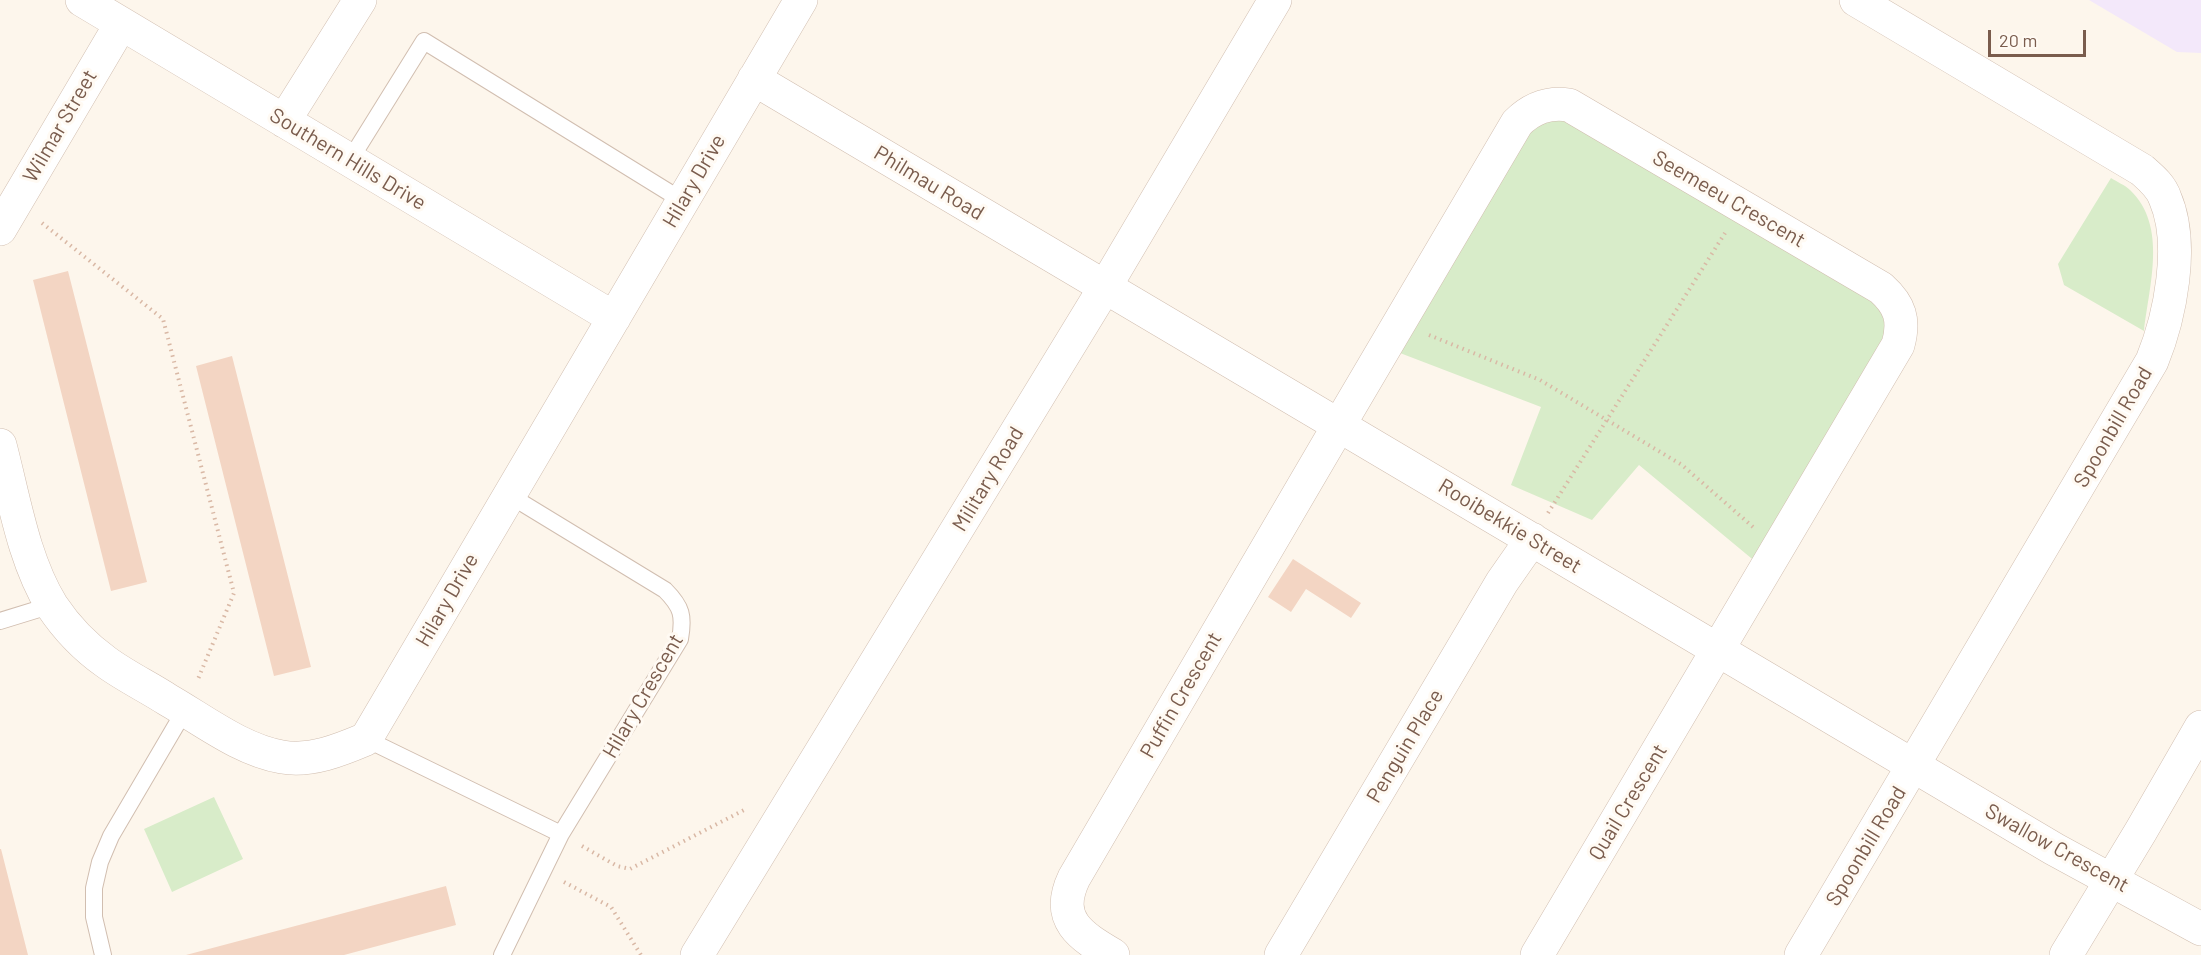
<!DOCTYPE html>
<html>
<head>
<meta charset="utf-8">
<style>
  body { margin:0 }
  #map { position:relative; width:2201px; height:955px; overflow:hidden; background:#fdf6ec; font-family:Barlow,sans-serif }
  canvas { display:block }
  .scale { position:absolute; left:1988px; top:30px; width:98px; height:27px; box-sizing:border-box; border:3px solid #7a5c4d; border-top:0; padding-left:8px; font-size:18px; line-height:21px; white-space:nowrap; color:#7a5c4d; -webkit-text-stroke:4px #fffaf3; paint-order:stroke }
</style>
</head>
<body>
<div id="map">
<canvas width="2201" height="955"></canvas>
<div class="scale">20 m</div>
</div>
<script>
const context = document.querySelector('canvas').getContext('2d');
context.lineJoin = 'round';
function paint(path, color) { context.fillStyle = color; context.fill(path, 'evenodd'); }
function stroke(path, color, width, dash) { context.strokeStyle = color; context.lineWidth = width; context.lineCap = dash ? 'butt' : 'round'; context.setLineDash(dash || []); context.stroke(path); }
function write(font, color, halo, rows, align = 'center') {
  context.font = font + ' Barlow,sans-serif'; context.lineWidth = 6; context.setLineDash([]); context.textBaseline = 'middle'; context.strokeStyle = halo; context.fillStyle = color; for (const [text, x, y, turn = 0] of rows) {
    context.save(); context.translate(x, y); context.rotate((+turn || 0) * Math.PI / 180); context.textAlign = isNaN(turn) ? turn : align; if (halo) context.strokeText(text, 0, 0); context.fillText(text, 0, 0); context.restore();
  }
}
paint(new Path2D(`
  M2089 0H2201V53L2177 52Z`), '#f3e8fa');
paint(new Path2D(`
  M1556 116 1871 296 1890 328 1757 563 1639 465 1592 520 1511 485 1541 407 1400 353 1529 131Z
  M2111 178C2117 182 2125 185 2130 190 2168 226 2149 286 2144 331L2064 285 2058 264Z
  M214 797 243 859 172 892 144 829Z`), '#d8ecc9');
paint(new Path2D(`
  M68 271 147 582 111 591 33 280Z
  M232 356 311 667 274 676 196 366Z
  M1293 559 1361 603 1351 618 1306 589 1291 612 1268 597Z
  M0 849H1L28 955H0Z
  M446 886 456 925 344 955H186Z`), '#f3d5c3');
const service = new Path2D(`
  M350 160 424 41 683 201
  M0 621 52 605
  M366 739 561 834
  M103 955 94 917V888L100 862 111 836 185 710
  M502 955 561 834 680 639C684 616 682 607 665 590L509 495`);
const minor = new Path2D(`
  M82 0 614 318
  M754 79 2054 849 2201 929
  M284 121 360 0
  M0 229 121 24
  M0 445C14 498 23 559 52 606 66 627 85 647 106 662 125 676 148 687 168 700 203 720 241 750 282 757 311 762 340 750 366 739L801 0
  M1113 955C1081 936 1054 920 1074 878 1222 626 1368 374 1517 123 1532 108 1548 102 1569 105L1881 288C1900 305 1905 320 1898 345L1537 955
  M1281 955 1502 582 1532 539
  M1801 955 2152 361C2170 317 2185 244 2165 198 2161 186 2151 178 2142 170L1856 0
  M2066 955 2141 831 2201 727`);
const tertiary = new Path2D(`
  M697 955 1105 287 1275 0`);
stroke(service, '#d1beb0', 18);
stroke(minor, '#d1beb0', 34);
stroke(tertiary, '#d1beb0', 34);
stroke(new Path2D(`
  M42 223 163 319 234 593 198 679
  M1429 335 1540 380 1682 465 1753 527
  M1548 513 1725 233
  M582 846 617 866 630 869 746 809
  M564 882 611 907 641 955`), '#d9b8a5', 4, [1.5, 4.5]);
stroke(service, '#fff', 16);
stroke(minor, '#fff', 33);
stroke(tertiary, '#fff', 33);
write('21px', '#7a5c4d', '#fffaf3', [
  ["Wilmar Street",60,126,-60],
  ["Southern Hills Drive",348,159,31],
  ["Hilary Drive",694,181,-60],
  ["Philmau Road",929,183,31],
  ["Seemeeu Crescent",1729,199,30],
  ["Spoonbill Road",2113,427,-60],
  ["Military Road",988,479,-59],
  ["Rooibekkie Street",1510,526,31],
  ["Hilary Drive",447,600,-60],
  ["Puffin Crescent",1181,695,-60],
  ["Hilary Crescent",643,696,-60],
  ["Penguin Place",1405,746,-59],
  ["Quail Crescent",1628,802,-59],
  ["Spoonbill Road",1866,846,-59],
  ["Swallow Crescent",2057,848,29]
]);
</script>
</body>
</html>
